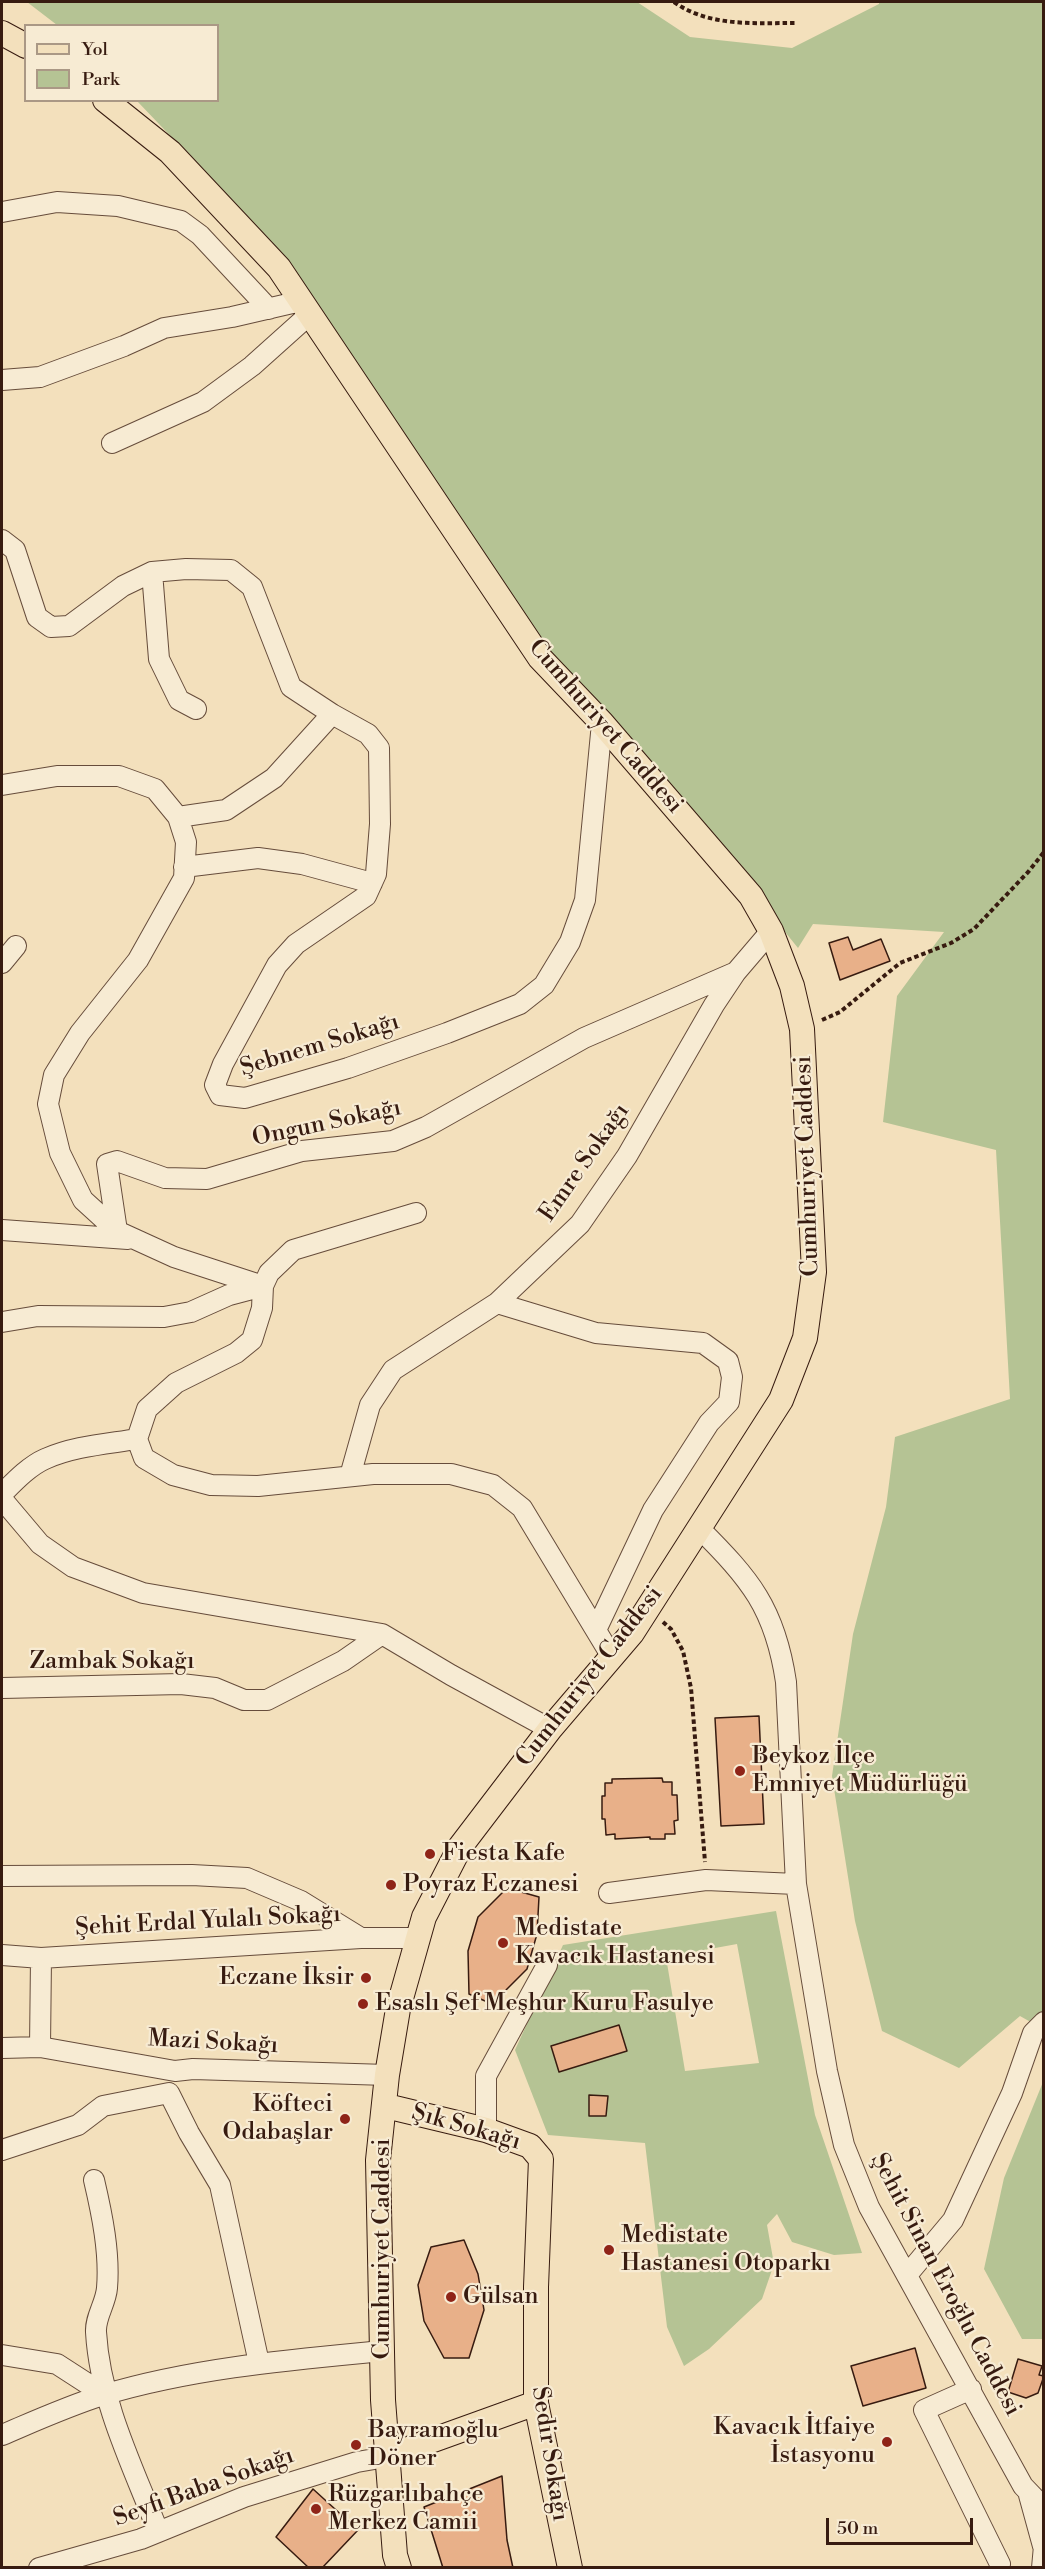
<!DOCTYPE html>
<html>
<head>
<meta charset="utf-8">
<style>
  body { margin:0 }
  #map { position:relative; width:1045px; height:2569px; overflow:hidden; background:#f3e0bc; font-family:"Libre Bodoni",serif }
  canvas { display:block }
  .frame { position:absolute; inset:0; border:3px solid #371b10; pointer-events:none }
  .legend { position:absolute; left:24px; top:24px; width:195px; height:78px; box-sizing:border-box; background:#f7ebd3; border:2px solid #aa9885; margin:0; padding:8px 10px; list-style:none; font-size:18px; color:#371b10 }
  .legend li { display:flex; align-items:center; gap:12px; height:30px }
  .legend b { width:30px; border:2px solid #aa9885 }
  .scale { position:absolute; left:826px; top:2518px; width:147px; height:27px; box-sizing:border-box; border:3px solid #371b10; border-top:0; padding-left:8px; font-size:18px; line-height:21px; white-space:nowrap; color:#371b10; -webkit-text-stroke:4px #f7ebd3; paint-order:stroke }
</style>
</head>
<body>
<div id="map">
<canvas width="1045" height="2569"></canvas>
<div class="frame"></div>
<ul class="legend">
<li><b style="height:8px;background:#f3e0bc"></b>Yol</li>
<li><b style="height:16px;background:#b5c394"></b>Park</li>
</ul>
<div class="scale">50 m</div>
</div>
<script>
const context = document.querySelector('canvas').getContext('2d');
context.lineJoin = 'round';
function paint(path, color) { context.fillStyle = color; context.fill(path, 'evenodd'); }
function stroke(path, color, width, dash) { context.strokeStyle = color; context.lineWidth = width; context.lineCap = dash ? 'butt' : 'round'; context.setLineDash(dash || []); context.stroke(path); }
function write(font, color, halo, rows, align = 'center') {
  context.font = font + ' "Libre Bodoni",serif'; context.lineWidth = 4.5; context.setLineDash([]); context.textBaseline = 'middle'; context.strokeStyle = halo; context.fillStyle = color; for (const [text, x, y, turn = 0] of rows) {
    context.save(); context.translate(x, y); context.rotate((+turn || 0) * Math.PI / 180); context.textAlign = isNaN(turn) ? turn : align; if (halo) context.strokeText(text, 0, 0); context.fillText(text, 0, 0); context.restore();
  }
}
paint(new Path2D(`
  M27 2H637L690 37 792 48 879 4V2H1043V2029L1020 2016 959 2068 882 2031 855 1921 832 1776 853 1634 886 1507 895 1437 1010 1399 996 1150 883 1122 897 996 944 932 813 924 798 948 653 768 542 645 286 272 224 192 137 101 218 100V26L57 25Z
  M776 1911 815 2115 862 2253 834 2255 792 2242 777 2214 767 2225 774 2264 762 2299 709 2349 684 2366 667 2327 645 2143 548 2135 515 2050 563 1945ZM737 1944 759 2063 685 2071 666 1957ZM619 2025 627 2051 559 2072 551 2046Z
  M1043 2082V2339H1022L984 2269 1004 2178Z`), '#b5c394');
const building = new Path2D(`
  M848 937 853 950 881 939 890 961 840 980 829 943Z
  M759 1716 764 1824 721 1826 715 1718Z
  M662 1778 663 1782H672V1795H677L678 1820 674 1821 675 1834H665V1839H650V1837L615 1839V1834L606 1835 605 1819H602V1796H605V1783H612V1779Z
  M507 1888 539 1897 537 1934 527 1969 492 2004 469 1994 468 1951 478 1917Z
  M619 2025 627 2051 559 2072 551 2046Z
  M589 2095 608 2096 606 2116H589Z
  M464 2240 478 2274 484 2310 469 2358H444L424 2321 418 2285 431 2247Z
  M915 2348 926 2388 863 2406 851 2366Z
  M1018 2359 1042 2366 1039 2375 1044 2376 1038 2393 1026 2398 1008 2392Z
  M502 2476 507 2540 513 2568H443L424 2507Z
  M313 2489 358 2530 322 2568H309L276 2537Z`);
paint(building, '#e8b089');
stroke(building, '#371b10', 1.5);
const minor = new Path2D(`
  M2 212 57 202 118 206 181 221 200 235 269 309
  M2 380 40 377 124 346 164 328 232 317 301 301
  M112 443 203 402 252 366 310 314
  M2 540 15 550 37 617 51 627 69 626 123 586 152 572 186 569 231 570 252 587 291 687 332 714 368 734 379 748 380 824 376 874 366 896 296 944 277 965 223 1064 215 1085 220 1095 245 1098 348 1068 447 1033 520 1004 544 985 570 942 585 900 602 723
  M152 572 159 659 179 700 196 709
  M2 785 57 776H119L155 789 178 817 186 842 184 878 138 960 80 1033 54 1075 48 1104 60 1153 83 1200 117 1231 174 1257 263 1286
  M178 817 226 810 274 778 332 714
  M184 867 258 858 302 864 372 883
  M2 963 16 946
  M416 1213 293 1250 269 1273 263 1286 262 1308 252 1340 236 1353 176 1383 147 1409 137 1439 144 1458 173 1475 211 1485 258 1486 373 1474H451L493 1485 522 1508 612 1657
  M2 1230 128 1239
  M117 1231 107 1164 117 1161 165 1178 207 1179 302 1151 393 1141 426 1127 584 1038 736 972
  M497 1303 596 1333 703 1343 728 1361 732 1377 729 1402 709 1423 653 1510 596 1630
  M2 1322 38 1316 164 1317 191 1312 229 1295 263 1286
  M350 1476 370 1405 393 1370 497 1303 580 1224 627 1156 714 1005 736 972 771 931
  M2 1494C14 1482 29 1466 45 1459 74 1446 107 1444 137 1439
  M2 1499 40 1544 73 1567 143 1593 382 1634 451 1675 550 1729
  M699 1528C750 1579 775 1608 786 1682L796 1884 827 2071 844 2145 869 2207 1023 2486 1044 2508
  M2 1688 181 1684 215 1688 244 1700H267L343 1661 382 1634
  M2 1876 192 1875 247 1878 301 1901 361 1938
  M609 1893 706 1880 796 1884
  M2 1955 41 1958 361 1938H418
  M40 2047 41 1958
  M2 2048 40 2047 175 2071 193 2069 387 2075
  M486 2130V2076L547 1965
  M2 2150 78 2125 103 2106 169 2093 189 2133 220 2185 259 2363
  M94 2180C102 2214 110 2253 107 2288 106 2303 95 2317 96 2332 100 2402 133 2467 158 2531
  M907 2275 953 2220 1012 2093 1033 2033 1044 2022
  M2 2355 57 2364 105 2395
  M971 2389 924 2410 1000 2564
  M2 2435C35 2421 68 2406 103 2395 193 2368 288 2360 382 2351
  M1029 2495 1043 2546
  M39 2568 141 2539 244 2497 357 2462 386 2457
  M1042 2568 1044 2546`);
const major = new Path2D(`
  M2 33 26 46
  M105 100 170 152 279 268 540 658 602 723 751 896 771 931 792 986 802 1029 814 1272 805 1338 781 1400 632 1633 550 1729 460 1847 424 1917 398 2009 387 2075 378 2160 383 2400 395 2555 399 2568
  M386 2106 486 2130 530 2146 541 2159 536 2287V2403L570 2568
  M386 2457 536 2403`);
stroke(minor, '#664c3b', 22);
stroke(major, '#371b10', 26);
stroke(new Path2D(`
  M674 2C709 27 754 23 795 23
  M822 1020 840 1012 900 963 951 943 974 929 1029 871 1044 852
  M663 1622 671 1629 683 1651 691 1688 705 1862`), '#371b10', 4, [4.5, 3]);
stroke(minor, '#f7ebd3', 20);
stroke(major, '#f3e0bc', 24);
for (const [x, y, r, color] of [
  [740,1771,6,"#8f2418"],
  [430,1854,6,"#8f2418"],
  [391,1885,6,"#8f2418"],
  [503,1943,6,"#8f2418"],
  [366,1978,6,"#8f2418"],
  [363,2004,6,"#8f2418"],
  [345,2119,6,"#8f2418"],
  [609,2250,6,"#8f2418"],
  [451,2297,6,"#8f2418"],
  [887,2442,6,"#8f2418"],
  [356,2445,6,"#8f2418"],
  [316,2509,6,"#8f2418"]
]) { const dot = new Path2D(); dot.arc(x, y, r, 0, 2 * Math.PI); context.fillStyle = color; context.fill(dot); stroke(dot, '#f7ebd3', 2); }
write('24px', '#371b10', '#f7ebd3', [
  ["Cumhuriyet Caddesi",605,727,49],
  ["Şebnem Sokağı",320,1046,-17],
  ["Ongun Sokağı",327,1124,-12],
  ["Emre Sokağı",585,1163,-55],
  ["Cumhuriyet Caddesi",808,1166,-92],
  ["Zambak Sokağı",112,1662],
  ["Cumhuriyet Caddesi",590,1677,-52],
  ["Şehit Erdal Yulalı Sokağı",208,1922,-3],
  ["Mazi Sokağı",213,2043,3],
  ["Şık Sokağı",466,2128,16],
  ["Cumhuriyet Caddesi",383,2249,-90],
  ["Şehit Sinan Eroğlu Caddesi",945,2285,62],
  ["Sedir Sokağı",549,2454,81],
  ["Seyfi Baba Sokağı",204,2488,-20]
]);
write('24px', '#371b10', '#f7ebd3', [
  ["Beykoz İlçe",752,1757],
  ["Emniyet Müdürlüğü",752,1785],
  ["Fiesta Kafe",442,1854],
  ["Poyraz Eczanesi",403,1885],
  ["Medistate",515,1929],
  ["Kavacık Hastanesi",515,1957],
  ["Eczane İksir",354,1978,"right"],
  ["Esaslı Şef Meşhur Kuru Fasulye",375,2004],
  ["Köfteci",333,2105,"right"],
  ["Odabaşlar",333,2133,"right"],
  ["Medistate",621,2236],
  ["Hastanesi Otoparkı",621,2264],
  ["Gülsan",463,2297],
  ["Kavacık İtfaiye",875,2428,"right"],
  ["İstasyonu",875,2456,"right"],
  ["Bayramoğlu",368,2431],
  ["Döner",368,2459],
  ["Rüzgarlıbahçe",328,2495],
  ["Merkez Camii",328,2523]
], 'left');
</script>
</body>
</html>
